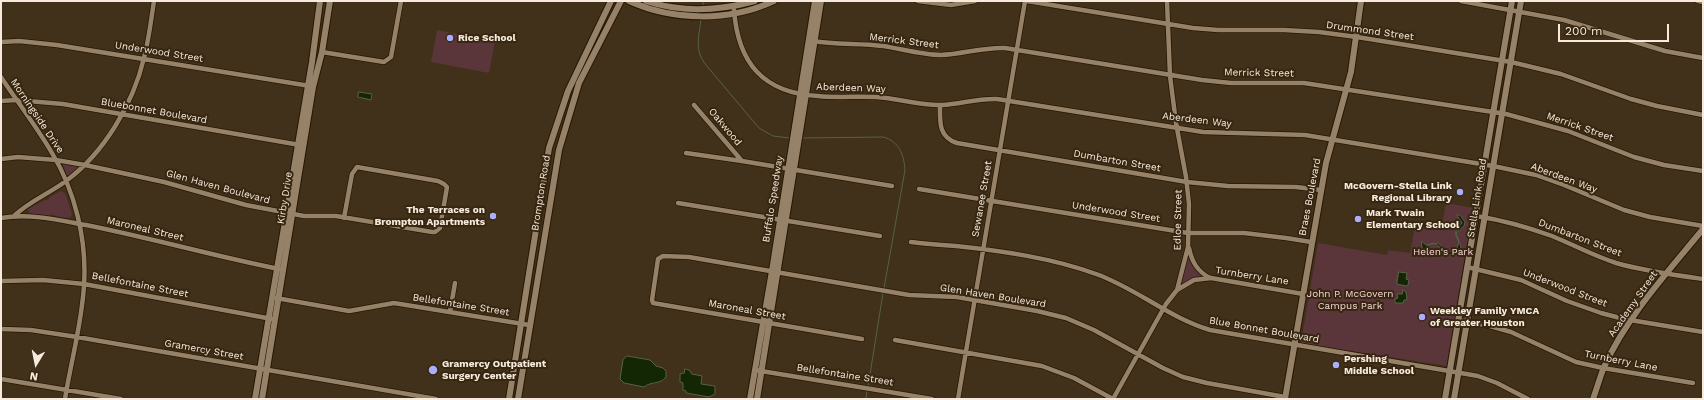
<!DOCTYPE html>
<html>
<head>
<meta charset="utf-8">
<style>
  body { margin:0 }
  #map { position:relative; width:1704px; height:400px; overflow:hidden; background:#41301a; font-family:"Work Sans",sans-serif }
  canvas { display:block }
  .frame { position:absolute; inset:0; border:2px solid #f6ebdd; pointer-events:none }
  .north { position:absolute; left:16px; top:344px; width:40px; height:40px; -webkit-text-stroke:3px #372610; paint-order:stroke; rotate:190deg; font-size:11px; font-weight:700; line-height:16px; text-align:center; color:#f6ebdd }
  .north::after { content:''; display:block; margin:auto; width:14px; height:18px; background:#f6ebdd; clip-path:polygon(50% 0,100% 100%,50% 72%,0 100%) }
  .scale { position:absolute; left:1558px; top:24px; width:111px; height:18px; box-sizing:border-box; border:2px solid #f6ebdd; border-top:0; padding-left:5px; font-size:12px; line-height:14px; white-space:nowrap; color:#f6ebdd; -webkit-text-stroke:3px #372610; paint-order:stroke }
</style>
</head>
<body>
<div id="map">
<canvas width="1704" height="400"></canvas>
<div class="frame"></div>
<div class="north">N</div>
<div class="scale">200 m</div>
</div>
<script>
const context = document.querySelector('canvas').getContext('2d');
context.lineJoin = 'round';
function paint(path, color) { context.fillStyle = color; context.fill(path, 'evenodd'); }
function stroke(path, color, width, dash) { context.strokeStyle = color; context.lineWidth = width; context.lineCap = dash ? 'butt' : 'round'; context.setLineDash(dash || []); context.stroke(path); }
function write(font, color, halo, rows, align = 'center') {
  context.font = font + ' "Work Sans",sans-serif'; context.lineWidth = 4; context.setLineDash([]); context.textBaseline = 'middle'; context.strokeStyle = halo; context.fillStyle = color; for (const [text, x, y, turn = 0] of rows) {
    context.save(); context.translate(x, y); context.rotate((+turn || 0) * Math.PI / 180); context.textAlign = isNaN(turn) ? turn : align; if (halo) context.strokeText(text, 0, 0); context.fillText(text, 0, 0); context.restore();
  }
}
paint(new Path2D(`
  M437 30 495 41 489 73 431 62Z
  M64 164 76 166 77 168 69 175H67L63 166Z
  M61 191 65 193 72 214 71 217C63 219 57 216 51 214L49 216 29 213 28 209 45 200H48L50 197Z
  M1446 203 1473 208 1447 366 1301 343 1318 243 1387 255 1388 250 1410 253 1415 227 1437 230 1438 226 1442 225Z
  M1188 247 1193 263 1211 278 1194 280 1177 290Z`), '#5a363b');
const water = new Path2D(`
  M359 92 372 94 371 100 358 97Z
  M1457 215H1460L1465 222 1464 226 1456 233 1461 247C1458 253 1453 256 1447 254 1441 250 1435 237 1426 247 1425 248 1424 250 1423 252L1421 241 1426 245 1438 243 1448 252 1456 250 1459 243 1455 233 1462 223Z
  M1399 272 1407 273 1406 279 1409 280 1408 285 1406 286 1397 284Z
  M1403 290 1406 292 1407 300H1404L1403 303H1395V299L1398 298 1397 294H1402Z
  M627 356 650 360 656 366 663 368 666 371V377C660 385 651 381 644 387L624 383 620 379 623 360Z
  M685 369 689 370 692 374 702 376 701 384 715 386V394L709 397 686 393V391L683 390V383L680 382V374L684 373Z`);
paint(water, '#132704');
stroke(water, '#576245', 1);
stroke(new Path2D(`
  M703 1V6
  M701 19C699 37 694 50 706 65L759 128 773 136 790 138
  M802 138 883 137C899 141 904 155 905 170L884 288
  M868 387 883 293
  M866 399 867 390`), '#576245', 1);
const street = new Path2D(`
  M918 1 951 5 975 1
  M1027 1 1193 28 1218 30H1284L1319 32 1357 37 1511 62 1561 74 1631 99 1657 106 1703 115
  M1461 1 1564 20 1665 51 1703 58
  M1698 1 1703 2
  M734 10C738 63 763 93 818 96 837 98 856 96 876 97 898 98 920 106 942 105 961 104 978 98 997 99L1203 132 1305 135 1493 166 1536 175 1564 185 1624 210 1650 217 1703 226
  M813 41C836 45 860 43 883 46 902 49 922 55 941 55 963 54 983 47 1005 48L1202 80 1231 83H1304L1506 114 1568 131 1634 157 1664 165 1703 171
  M1 42 19 41 57 45 310 86
  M322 52 384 62 391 57 401 1
  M1 77C18 103 37 127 52 153 75 191 87 240 84 285 82 323 71 361 65 399
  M1 101 16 100 63 104 300 145
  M694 105 742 161
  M940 105C940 121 938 137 957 143L1187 182 1228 186 1296 187 1321 190
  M686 153 742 161 892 186
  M1 159 18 157 56 160 85 165 164 182 246 205 304 216H336L432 232H435L440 228 447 187 444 184 438 181 357 167 352 174 344 218
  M919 189 1188 233H1244L1286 238 1311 242
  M678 203 880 236
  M15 215C30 201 50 193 66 181 104 153 133 104 144 58 149 39 151 20 154 1
  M1476 216C1502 220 1527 227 1552 236 1574 245 1594 256 1616 263 1644 271 1674 275 1703 279
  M1 218C29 213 58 220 86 225 151 238 214 256 279 269
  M911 242C926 244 941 245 956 246 1003 251 1052 258 1096 274 1136 288 1169 318 1210 330L1478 376 1497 383 1528 399
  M1189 248C1192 262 1197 271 1210 278
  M1467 267 1521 280 1567 301 1601 313 1624 319 1703 332
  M1 281 43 280 84 284 272 319
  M1177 290 1194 280 1211 278 1303 294
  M276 298 349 311 394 303 529 325
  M450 312 455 283
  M1458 320 1490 326 1511 332 1576 362 1603 368 1693 383
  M1 329 31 330 77 337 436 399
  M862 339 653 303 652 300 658 259 663 256 689 257 909 295 957 297 1037 311 1066 318 1094 330 1163 368 1183 377 1207 383 1285 397
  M895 340 1042 366 1074 378 1113 399
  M755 370 932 399
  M1 379 121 399
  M958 399 1025 1
  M1113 399 1166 304 1177 290 1188 247 1189 204 1186 177 1176 123 1170 76 1167 1`);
const secondary = new Path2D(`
  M629 1C673 21 729 22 774 1
  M646 1C682 13 718 11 755 1
  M255 399 312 62 320 1
  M262 399 313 87 322 52 330 1
  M509 399 549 148 568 91 611 1
  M518 399 559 150 579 83 621 1
  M750 399 772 271 815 1
  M757 399 821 1
  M1285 399 1326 163 1351 72 1361 1
  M1445 399 1512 1
  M1454 399 1521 1
  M1593 399C1597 388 1600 377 1604 367 1628 315 1667 273 1703 229`);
stroke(street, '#271803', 6);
stroke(secondary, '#271803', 8);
stroke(street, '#968269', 4.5);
stroke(secondary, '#968269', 6);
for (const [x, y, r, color] of [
  [450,38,4,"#abaffb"],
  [1460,192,4,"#abaffb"],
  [493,216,4,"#abaffb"],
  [1358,219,4,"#abaffb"],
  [1422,317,4,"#abaffb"],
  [1336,365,4,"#abaffb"],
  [433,370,5,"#abaffb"]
]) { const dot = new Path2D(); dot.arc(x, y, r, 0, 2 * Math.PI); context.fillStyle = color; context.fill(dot); stroke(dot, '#372610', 1.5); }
write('10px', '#f6ebdd', '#372610', [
  ["Drummond Street",1370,31,8],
  ["Merrick Street",904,41,7],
  ["Underwood Street",159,52,9],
  ["Merrick Street",1259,73,1],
  ["Aberdeen Way",851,88,2],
  ["Bluebonnet Boulevard",154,111,10],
  ["Morningside Drive",37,116,56],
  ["Aberdeen Way",1197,120,7],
  ["Oakwood",725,127,50],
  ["Merrick Street",1580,127,19],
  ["Dumbarton Street",1117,161,10],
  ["Aberdeen Way",1564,178,20],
  ["Glen Haven Boulevard",218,187,15],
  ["Brompton Road",541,193,-81],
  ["Braes Boulevard",1310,197,-79],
  ["Kirby Drive",285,198,-81],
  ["Stella Link Road",1477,198,-81],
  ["Buffalo Speedway",773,199,-81],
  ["Sewanee Street",982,199,-80],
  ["Underwood Street",1116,212,9],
  ["Edloe Street",1178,220,-89],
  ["Maroneal Street",145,229,13],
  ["Dumbarton Street",1580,238,21],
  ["Turnberry Lane",1252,276,9],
  ["Bellefontaine Street",140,285,11],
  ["Underwood Street",1565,288,21],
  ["Glen Haven Boulevard",993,296,9],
  ["Academy Street",1633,304,-55],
  ["Bellefontaine Street",461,305,9],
  ["Maroneal Street",747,310,10],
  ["Blue Bonnet Boulevard",1264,330,10],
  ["Gramercy Street",204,350,10],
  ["Turnberry Lane",1621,361,11],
  ["Bellefontaine Street",845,375,9]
]);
write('bold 10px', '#f6ebdd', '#372610', [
  ["Rice School",458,38],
  ["McGovern-Stella Link",1452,186,"right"],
  ["Regional Library",1452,198,"right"],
  ["The Terraces on",485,210,"right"],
  ["Brompton Apartments",485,222,"right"],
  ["Mark Twain",1366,213],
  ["Elementary School",1366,225],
  ["Weekley Family YMCA",1430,311],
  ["of Greater Houston",1430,323],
  ["Pershing",1344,359],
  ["Middle School",1344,371],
  ["Gramercy Outpatient",442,364],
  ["Surgery Center",442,376]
], 'left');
write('10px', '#f7d6d9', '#372610', [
  ["Helen's Park",1443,252],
  ["John P. McGovern",1350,294],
  ["Campus Park",1350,306]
]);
</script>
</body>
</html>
